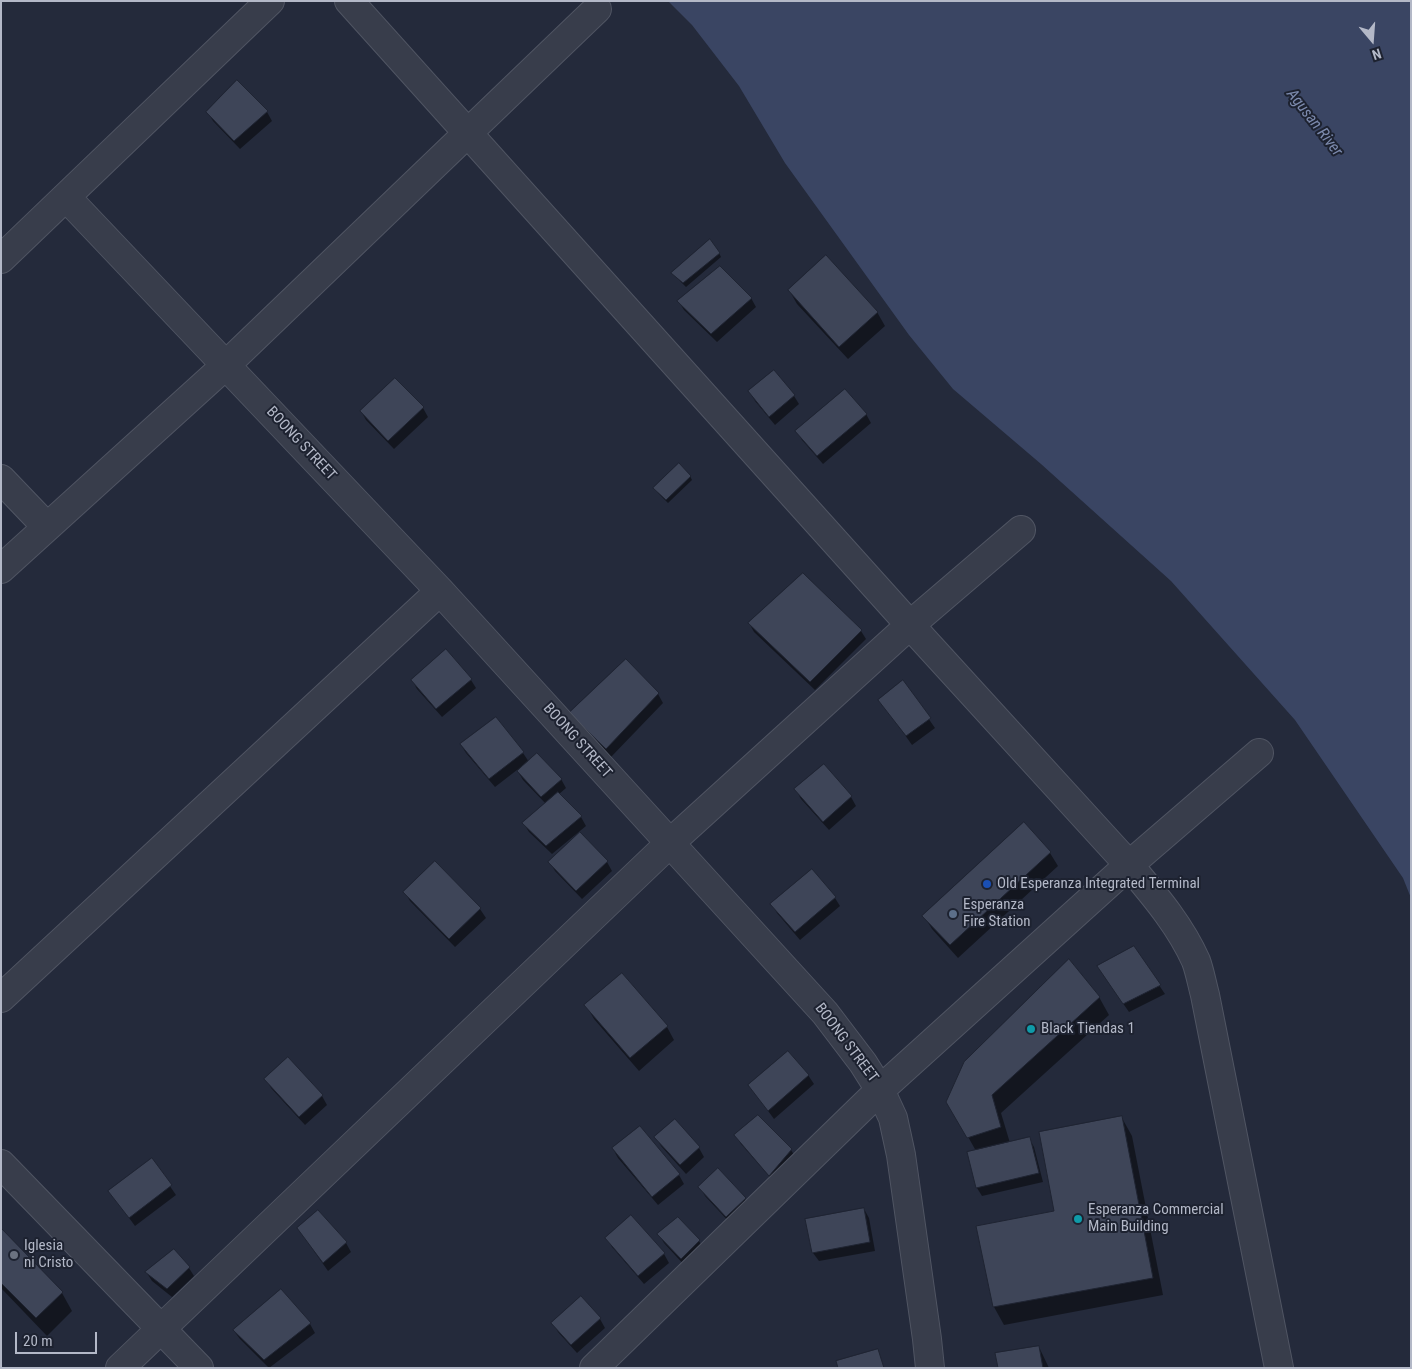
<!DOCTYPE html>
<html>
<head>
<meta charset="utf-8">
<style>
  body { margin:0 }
  #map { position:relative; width:1412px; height:1369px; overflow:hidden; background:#242a3b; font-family:"Roboto Condensed",sans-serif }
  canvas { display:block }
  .frame { position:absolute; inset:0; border:2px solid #b3b8c7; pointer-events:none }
  .north { position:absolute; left:1347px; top:15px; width:50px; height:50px; -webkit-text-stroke:4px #1d2230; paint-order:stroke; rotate:162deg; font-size:14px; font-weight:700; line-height:20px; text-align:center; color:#b3b8c7 }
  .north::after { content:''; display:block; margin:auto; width:18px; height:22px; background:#b3b8c7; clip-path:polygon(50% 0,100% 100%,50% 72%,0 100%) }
  .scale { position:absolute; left:15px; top:1332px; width:82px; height:22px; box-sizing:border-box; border:2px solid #b3b8c7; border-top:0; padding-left:6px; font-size:15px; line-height:18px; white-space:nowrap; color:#b3b8c7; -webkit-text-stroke:4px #1d2230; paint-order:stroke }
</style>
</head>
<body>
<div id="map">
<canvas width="1412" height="1369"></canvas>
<div class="frame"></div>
<div class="north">N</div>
<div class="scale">20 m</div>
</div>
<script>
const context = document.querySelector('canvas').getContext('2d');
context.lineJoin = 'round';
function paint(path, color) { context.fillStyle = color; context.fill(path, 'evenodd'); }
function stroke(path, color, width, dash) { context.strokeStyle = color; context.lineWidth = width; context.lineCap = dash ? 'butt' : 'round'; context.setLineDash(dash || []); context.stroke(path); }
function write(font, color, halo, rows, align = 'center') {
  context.font = font + ' "Roboto Condensed",sans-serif'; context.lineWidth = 4; context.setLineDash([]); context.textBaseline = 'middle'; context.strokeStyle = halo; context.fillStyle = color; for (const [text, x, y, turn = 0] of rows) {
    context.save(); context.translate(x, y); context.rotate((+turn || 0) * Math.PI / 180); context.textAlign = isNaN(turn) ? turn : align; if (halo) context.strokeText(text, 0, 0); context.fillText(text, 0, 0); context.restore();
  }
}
paint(new Path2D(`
  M668 1H1411V898L1403 878 1295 720 1171 581 1041 464 953 389 909 335 785 163 739 86 692 25Z`), '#3a4563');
paint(new Path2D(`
  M237 82 267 112 272 121 240 149 213 121 208 112Z
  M719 253 721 257 686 287 672 273Z
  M789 290 877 312 885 326 848 359 797 304Z
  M751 298 756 307 717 342 684 310 679 302Z
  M750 392 794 396 799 404 775 425 755 401Z
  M423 408 428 417 394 449 366 420 361 411Z
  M866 414 871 423 823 464 802 440 797 431Z
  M690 476 692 480 668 503 657 492Z
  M749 623 861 631 866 639 815 690 754 632Z
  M626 661 658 694 663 703 611 757 576 722Z
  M412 680H471L476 688 442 717 417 689Z
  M903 682 935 728 912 745 880 700Z
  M496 719 523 753 529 762 561 779 566 788 558 795 581 817 586 826 552 854 529 832 524 824 546 804 523 780 517 770 495 787 466 753 461 745Z
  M796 790 851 797 856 806 829 830 801 799Z
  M579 834 607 862 612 871 582 899 555 871 550 862Z
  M1050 853 1058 866 958 958 932 929 924 916Z
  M435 863 480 909 486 918 455 947 410 901 405 892Z
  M835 898 840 906 800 940 777 913 772 905Z
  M1134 948 1165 994 1129 1012 1104 976Z
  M1099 997 1109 1015 1001 1113 1010 1143 1029 1138 1034 1147 1043 1182 982 1196 977 1188 976 1151 948 1101Z
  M586 1005 667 1027 674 1040 639 1071 594 1019Z
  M288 1059 322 1096 327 1105 305 1125 271 1088 266 1079Z
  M808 1075 814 1084 774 1119 749 1085Z
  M1122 1118 1132 1136 1163 1295 1004 1325 994 1307 1055 1212Z
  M736 1135 791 1150 796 1158 775 1183 741 1144Z
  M656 1137 699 1148 704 1157 686 1174 661 1146Z
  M613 1149 679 1175 684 1184 658 1205 618 1158Z
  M152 1160 176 1195 135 1226 110 1192Z
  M718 1170 745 1199 750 1208 732 1225 705 1196 700 1187Z
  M864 1209 869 1218 875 1251 819 1261 813 1253Z
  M318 1211 346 1243 351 1252 328 1271 304 1237Z
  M1 1230 62 1293 72 1311 47 1336 1 1288Z
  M659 1234 699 1241 704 1250 686 1267 664 1243Z
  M607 1238 664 1254 669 1263 644 1284 612 1247Z
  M189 1268 194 1276 172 1297 152 1281 147 1273Z
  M281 1291 310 1324 315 1333 269 1368 240 1339 234 1331Z
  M581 1298 600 1319 605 1328 577 1353 558 1332 553 1323Z
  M1039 1347 1049 1368H999Z`), '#0007');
const building = new Path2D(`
  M237 80 268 111 234 141 206 112Z
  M710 239 720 253 683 283 671 273Z
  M826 255 878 312 839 347 788 290Z
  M720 266 752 298 711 334 677 301Z
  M774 370 795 395 769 417 748 391Z
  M395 378 424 407 388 441 360 411Z
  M845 389 867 414 817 456 795 431Z
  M679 463 691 476 666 500 653 488Z
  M803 573 862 630 810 682 748 623Z
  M446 649 472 679 436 709 411 680Z
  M626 659 659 693 606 749 569 713Z
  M903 680 931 718 906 736 878 700Z
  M496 717 524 752 489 779 460 744Z
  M537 753 562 779 541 797 517 771Z
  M824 764 852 796 823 822 794 789Z
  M558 792 582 816 546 846 522 823Z
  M1024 822 1051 852 950 945 922 916Z
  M580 832 608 861 576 891 548 862Z
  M435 861 481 908 449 939 403 892Z
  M812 869 836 897 795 932 770 904Z
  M1134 946 1161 985 1123 1004 1097 966Z
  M1069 959 1100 997 992 1095 1001 1127 967 1138 946 1102 964 1062Z
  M622 973 668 1026 630 1058 584 1005Z
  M788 1051 809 1075 768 1111 748 1085Z
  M288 1057 323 1095 299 1117 264 1079Z
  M758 1115 792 1149 769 1176 734 1135Z
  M1122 1116 1153 1278 993 1307 976 1226 1054 1211 1039 1132Z
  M675 1119 700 1147 680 1165 654 1137Z
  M640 1126 680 1174 652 1197 612 1148Z
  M1030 1137 1039 1173 976 1188 967 1152Z
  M152 1158 172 1185 129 1218 108 1191Z
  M718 1168 746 1198 726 1217 698 1187Z
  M864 1208 870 1242 812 1253 805 1219Z
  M318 1210 347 1242 323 1263 297 1228Z
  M631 1215 665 1253 638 1276 605 1238Z
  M678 1217 700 1240 681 1259 657 1234Z
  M1 1228 63 1292 36 1318 1 1283Z
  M174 1249 190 1267 167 1289 145 1272Z
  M281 1289 311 1323 264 1360 233 1330Z
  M581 1296 601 1318 571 1345 551 1323Z
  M1039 1346 1043 1368H998L995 1353Z
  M878 1349 884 1368H838L836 1361Z`);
paint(building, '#3e4558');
stroke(building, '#1f2432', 1);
const minor = new Path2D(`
  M349 1 910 625 1129 865C1154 895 1180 925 1196 961 1200 972 1202 984 1205 995L1279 1368
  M66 197 440 591 825 1013 863 1063 880 1090 893 1118 901 1155 927 1339 930 1368
  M1 259 270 1
  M1 479 47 527
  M1 569 226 365 597 9
  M1 998 440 591
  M1 1164 199 1368
  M120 1368 670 843 910 625 1021 530
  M594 1368 880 1090 1129 865 1259 753`);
stroke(minor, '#505563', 30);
stroke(minor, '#383d4b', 28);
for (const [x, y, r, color] of [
  [987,884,5,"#1a4fb4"],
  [953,914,5,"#5c6f8a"],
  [1031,1029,5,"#0f9aa8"],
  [1078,1219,5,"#0f9aa8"],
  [14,1255,5,"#6b7280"]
]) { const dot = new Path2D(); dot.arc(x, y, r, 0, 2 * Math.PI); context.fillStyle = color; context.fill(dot); stroke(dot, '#1d2230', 2); }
write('15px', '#b3b8c7', '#1d2230', [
  ["BOONG STREET",301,444,47],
  ["BOONG STREET",577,741,48],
  ["BOONG STREET",846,1043,53]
]);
write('15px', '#b3b8c7', '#1d2230', [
  ["Old Esperanza Integrated Terminal",997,884],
  ["Esperanza",963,905],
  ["Fire Station",963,922],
  ["Black Tiendas 1",1041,1029],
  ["Esperanza Commercial",1088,1210],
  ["Main Building",1088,1227],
  ["Iglesia",24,1246],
  ["ni Cristo",24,1263]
], 'left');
write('italic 16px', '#7c8aad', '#1d2230', [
  ["Agusan River",1314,123,52]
]);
</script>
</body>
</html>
